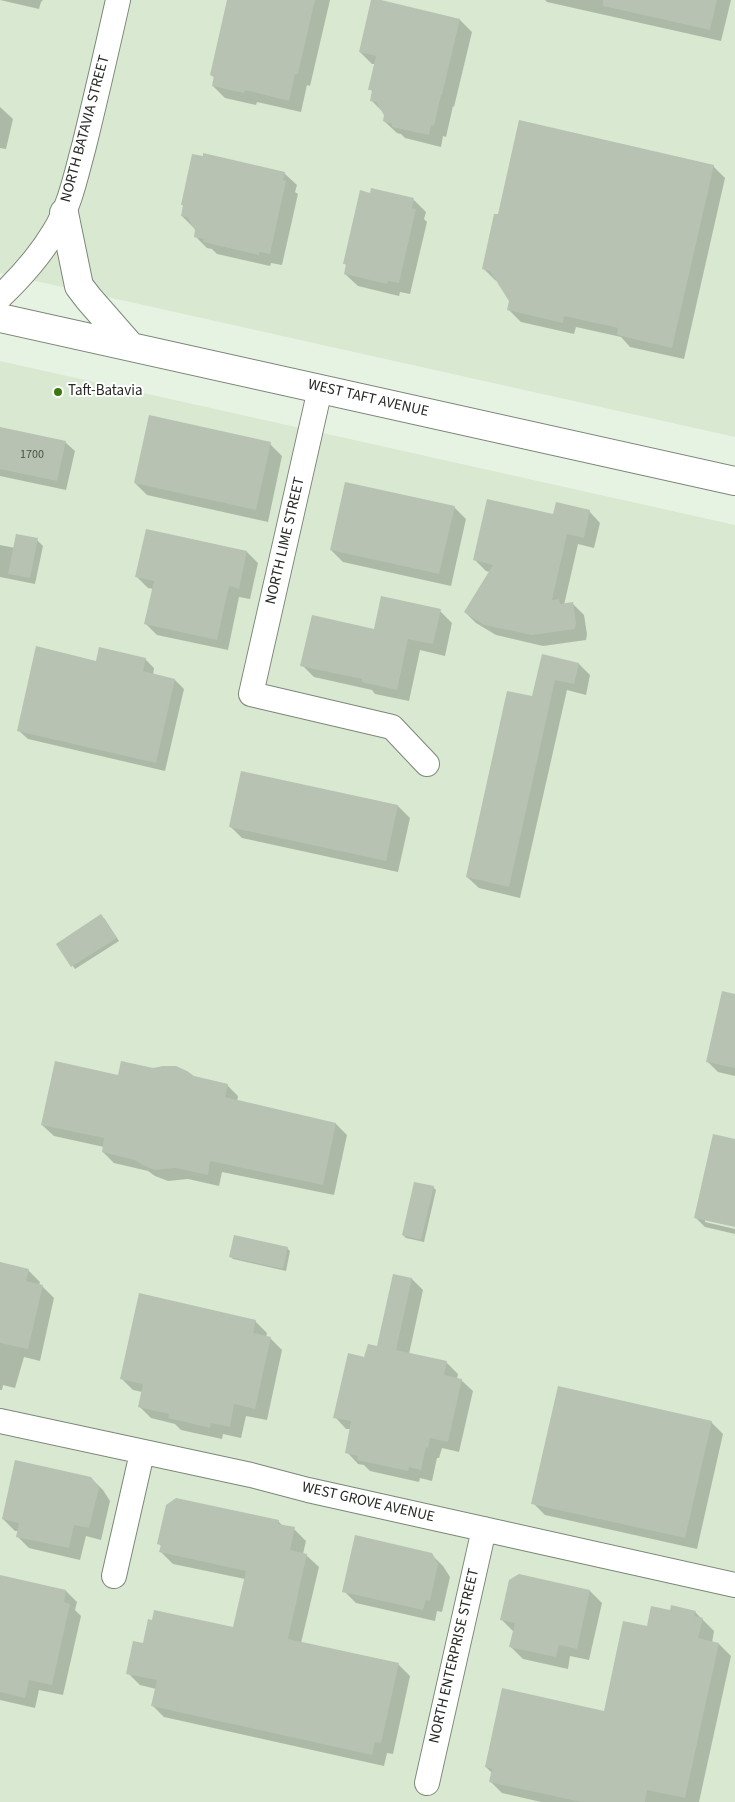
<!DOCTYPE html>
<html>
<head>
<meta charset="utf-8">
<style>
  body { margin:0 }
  canvas { display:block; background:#e7f3e2 }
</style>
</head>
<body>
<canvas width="735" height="1802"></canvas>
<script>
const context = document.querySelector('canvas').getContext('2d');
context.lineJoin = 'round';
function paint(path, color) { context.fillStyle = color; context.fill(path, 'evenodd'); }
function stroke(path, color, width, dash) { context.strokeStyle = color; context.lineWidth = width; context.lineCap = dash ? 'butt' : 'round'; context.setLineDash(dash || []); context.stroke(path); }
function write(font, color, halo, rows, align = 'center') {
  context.font = font + ' "Source Sans 3",sans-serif'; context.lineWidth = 4; context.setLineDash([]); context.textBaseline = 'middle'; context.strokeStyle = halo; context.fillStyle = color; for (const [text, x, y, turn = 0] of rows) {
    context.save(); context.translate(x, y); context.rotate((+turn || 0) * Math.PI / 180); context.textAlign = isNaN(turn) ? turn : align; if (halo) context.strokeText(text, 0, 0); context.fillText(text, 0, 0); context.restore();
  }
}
paint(new Path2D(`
  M0 0H735V437L0 273Z
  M0 361 735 525V1802H0Z`), '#d8e8d1');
paint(new Path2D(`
  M0 0H43L41 2 39 9Z
  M229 0H330L310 86 307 85 301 112 257 102 256 105 225 98 213 86 215 78 211 75Z
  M372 0 460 20 472 32 454 107 453 106 446 137 443 136 441 147 405 138 401 134 397 133 384 121 386 115 371 100 373 92 370 89 375 64H372L360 52Z
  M545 0H731L721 41 547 2Z
  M0 107 13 119 6 149 0 148Z
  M713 166 725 178 684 359 630 347 621 337 576 327 574 334 521 322 509 310 511 301 498 281 495 280 483 268Z
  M284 173 297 185 295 192 298 194 282 265 271 263 270 266 217 254 212 249 207 248 195 236 196 230 182 216 184 207 182 204Z
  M414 200 426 212 424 219 427 222 410 294 400 292 399 296 358 286 345 274 347 266 344 263Z
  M0 428 65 442 75 451 66 490 0 476Z
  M270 444 282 456 268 522 147 495 135 483Z
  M454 507 466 519 451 586 343 562 331 550Z
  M589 511 600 523 594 548 578 544 564 605 573 604 584 615 587 634 586 640 543 646 496 635 476 623 465 612 490 572 486 571 475 560 554 515Z
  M147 530 247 552 258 563 250 599 239 597 228 650 157 635 146 624 153 589 148 588 137 577Z
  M37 540 43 546 35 584 0 577V545L15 548Z
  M440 611 452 623 445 656 420 650 409 701 375 694 372 690 314 677 302 665 375 630Z
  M543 655 579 664 590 675 586 695 567 690 520 898 479 888 467 877 533 698Z
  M145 659 154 668 153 675 175 680 184 689 165 771 28 739 18 730 97 662Z
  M242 773 398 806 410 818 398 872 242 838 230 826Z
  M104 918 119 941 75 969 58 944Z
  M735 995V1076L718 1072 707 1061Z
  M119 1076 193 1078 227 1085 238 1096 237 1102 336 1124 347 1135 334 1195 222 1172 219 1186 188 1179 168 1181 155 1176 148 1171 114 1163 103 1152 104 1147 54 1136 42 1125Z
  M735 1140V1226L705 1219V1222L735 1229V1234L705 1227 696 1218Z
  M433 1187 436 1190 424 1242 406 1238 403 1235Z
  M287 1248 290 1251 286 1271 233 1259 230 1256Z
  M0 1263 28 1270 40 1282 39 1285 42 1286 54 1298 40 1361 24 1357 15 1388 3 1385 2 1390H0Z
  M394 1275 412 1279 423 1290 409 1354 446 1362 458 1374 457 1379 461 1380 473 1391 459 1452 442 1448 439 1458H437L432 1481 420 1478 419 1482 370 1471 364 1465 358 1464 347 1452 351 1429H346L335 1417 365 1358 378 1347Z
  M255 1321 267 1333 266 1337 270 1338 282 1350 267 1420 246 1416 241 1438 223 1434 222 1439 181 1430 175 1424 151 1418 139 1406 142 1392 133 1390 121 1378Z
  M711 1422 723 1434 697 1549 545 1515 533 1503Z
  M91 1478 103 1490 110 1501 101 1540 86 1536 80 1560 29 1548 17 1536 18 1531H15L3 1519Z
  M278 1521 283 1526 294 1529 306 1541 303 1554 306 1555 319 1567 301 1643 398 1664 410 1676 393 1754 387 1753 384 1766 164 1717 152 1705 156 1689 140 1685 128 1673 144 1645 234 1629 245 1579 173 1564 161 1552 162 1547 159 1544Z
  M431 1554 443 1566 450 1577 442 1612 437 1611 435 1621 356 1603 344 1591Z
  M519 1575 590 1591 602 1603 589 1660 570 1656 568 1669 523 1659 511 1647 514 1632 501 1619Z
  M0 1576 66 1591 77 1602 75 1610 81 1616 63 1695 39 1690 35 1708 0 1700Z
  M671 1611 695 1612 714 1631 712 1643 719 1644 731 1656 699 1802H541L502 1793 490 1781 492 1773 486 1767 605 1712 648 1628Z`), '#0003');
paint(new Path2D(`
  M227 0H315L298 74H295L289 101 245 90 244 93 212 86 214 76 210 75Z
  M371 0H381L460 19 442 95H441L434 126 431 125 429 135 392 127V124L383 121 384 115 376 102 370 101 372 90H368L376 56 359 52Z
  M603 0H717L710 30 603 6Z
  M519 120 714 165 672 348 617 335 618 328 564 316 563 323 507 310 509 301 490 271 482 269 494 214H498Z
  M203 153 285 172 283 180 286 181 270 254 259 252V255L203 242 204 239 194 237 195 230 187 217 181 216 183 205H181L192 154 203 156Z
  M371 188 414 198 412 208 416 209 399 283 388 281 387 284 344 274 346 264H343L360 190 370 193Z
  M149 415 271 442 256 510 134 483Z
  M0 427 66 441 57 481 0 469Z
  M345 482 455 506 439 574 330 550Z
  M487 499 553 514 556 502 590 510 584 538 567 534 552 600 559 599 560 604 573 602 576 623 575 629 532 635 484 625 464 612 493 565 473 560Z
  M146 529 247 551 239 589 229 586 217 640 144 624 154 581 135 577Z
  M16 534 38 538 30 578 8 574Z
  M381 596 441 609 433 644 408 639 397 690 362 682V679L300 666 312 615 374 629Z
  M36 646 96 661 99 647 146 658 143 671 175 679 156 763 17 731Z
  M542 654 579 663 574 684 555 680 509 887 466 877 507 691 532 696Z
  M241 771 398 805 386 861 229 827Z
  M101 914 117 938 71 967 56 944Z
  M722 991 735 994V1068L706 1062Z
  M55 1061 118 1075 121 1061 153 1068 163 1066H176L187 1071 194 1076 228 1084 225 1097 336 1123 323 1185 210 1161 208 1175 175 1168 155 1170 142 1165 135 1160 102 1152 104 1138 41 1125Z
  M713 1134 735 1139V1227L694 1218Z
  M414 1182 434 1186 421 1240 402 1235Z
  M234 1235 288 1247 283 1269 229 1257Z
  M0 1262 29 1269 26 1281 43 1285 28 1349 0 1343Z
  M393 1274 412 1278 396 1350 447 1361 444 1375 462 1379 448 1442 430 1438 428 1448 426 1447 421 1470 409 1467 408 1471 357 1460 358 1456 345 1453 351 1421 333 1418 348 1353 364 1357 368 1344 377 1346Z
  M139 1293 256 1320 253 1333 271 1337 255 1409 234 1404 230 1427 211 1423 210 1428 168 1418 169 1414 138 1407 143 1384 120 1379Z
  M558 1386 712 1421 685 1538 531 1504Z
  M15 1460 91 1477 99 1488 89 1528 74 1525 69 1548 16 1537 19 1523 2 1519Z
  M176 1498 279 1520 278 1524 295 1527 290 1550 307 1554 288 1639 399 1663 381 1743 375 1742 372 1755 151 1706 157 1680 126 1674 133 1641 143 1643 148 1619 152 1620 154 1610 233 1627 246 1571 159 1552 161 1545 157 1544 166 1505Z
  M355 1535 432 1553 438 1564 430 1601 426 1600 423 1610 342 1592Z
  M519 1574 590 1590 577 1649 559 1645 556 1657 509 1647 515 1623 500 1620 509 1580Z
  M0 1575 66 1590 64 1602 70 1604 52 1685 29 1680 25 1698 0 1692Z
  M671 1605 696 1611 694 1616 703 1618 698 1638 719 1643 685 1798 647 1790 645 1802H581L489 1782 492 1769 485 1767 502 1688 604 1711 623 1621 647 1626 651 1606 670 1610Z`), '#b7c2b2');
const minor = new Path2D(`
  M0 297C21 277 39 257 54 232 70 206 76 175 84 146 96 97 107 49 118 0
  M320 389 251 694 392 727 427 764
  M0 1421 251 1475 308 1490 735 1585
  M114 1576 142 1453
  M427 1783 484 1529`);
const major = new Path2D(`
  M64 213 79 286 89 299 131 347
  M0 318 735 481`);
stroke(minor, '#7d8779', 26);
stroke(major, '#7d8779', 30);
stroke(minor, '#fff', 24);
stroke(major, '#fff', 28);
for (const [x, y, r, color] of [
  [58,392,5,"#3c770e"]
]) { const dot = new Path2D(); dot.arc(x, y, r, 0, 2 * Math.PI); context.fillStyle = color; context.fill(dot); stroke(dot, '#fff', 2); }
write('12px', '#4a5048', null, [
  ["1700",32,455]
]);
write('15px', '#262a24', '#fff', [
  ["NORTH BATAVIA STREET",86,129,-75],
  ["WEST TAFT AVENUE",368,399,13],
  ["NORTH LIME STREET",286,541,-77],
  ["WEST GROVE AVENUE",368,1503,13],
  ["NORTH ENTERPRISE STREET",455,1656,-77]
]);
write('15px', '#262a24', '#fff', [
  ["Taft-Batavia",68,392]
], 'left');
</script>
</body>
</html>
